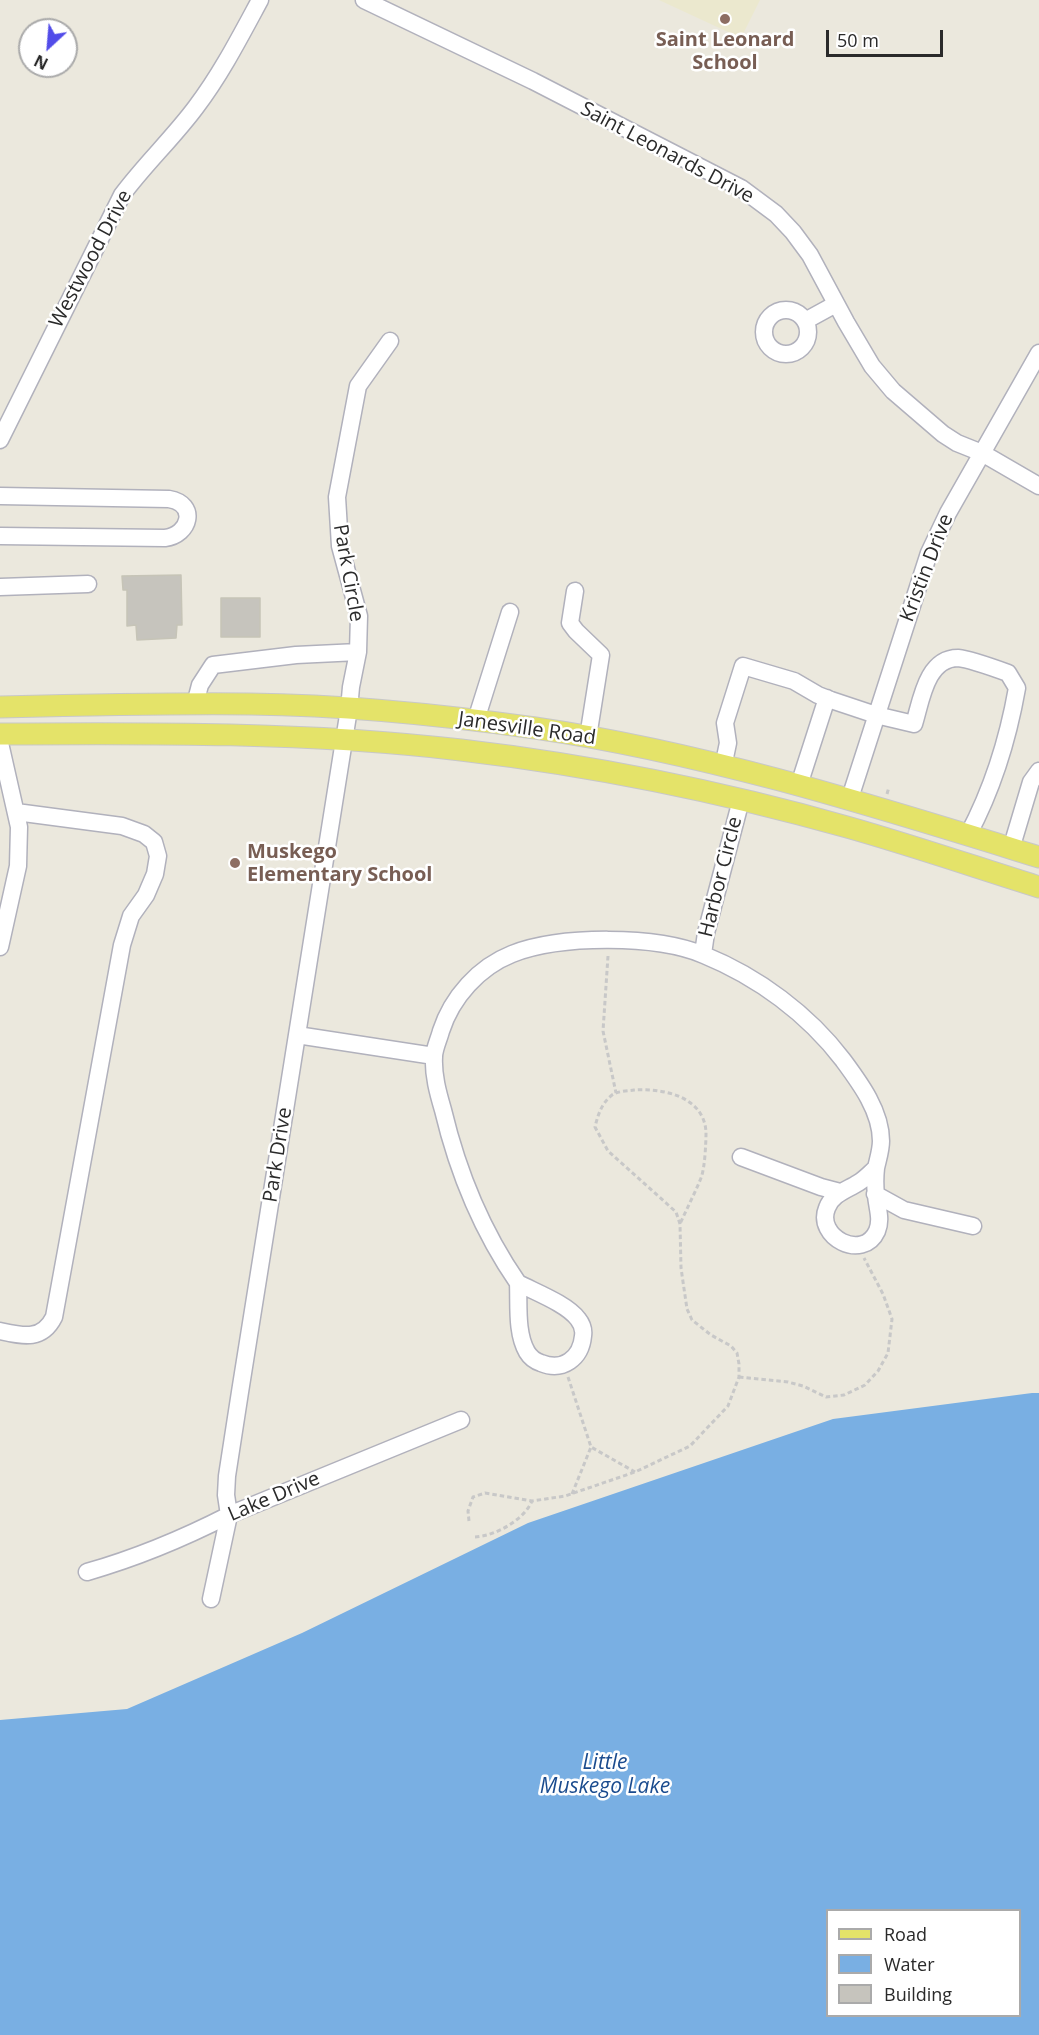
<!DOCTYPE html>
<html>
<head>
<meta charset="utf-8">
<style>
  body { margin:0 }
  #map { position:relative; width:1039px; height:2035px; overflow:hidden; background:#ebe8dd; font-family:"Open Sans",sans-serif }
  canvas { display:block }
  .legend { position:absolute; left:826px; top:1909px; width:195px; height:108px; box-sizing:border-box; background:#fff; border:2px solid #aaa; margin:0; padding:8px 10px; list-style:none; font-size:18px; color:#2a2a2a }
  .legend li { display:flex; align-items:center; gap:12px; height:30px }
  .legend b { width:30px; border:2px solid #aaa }
  .north { position:absolute; left:18px; top:18px; width:60px; height:60px; box-sizing:border-box; background:#fff; border:2px solid #aaa; border-radius:50%; rotate:206deg; font-size:16px; font-weight:700; line-height:24px; text-align:center; color:#2a2a2a }
  .north::after { content:''; display:block; margin:auto; width:21px; height:27px; background:#524ce9; clip-path:polygon(50% 0,100% 100%,50% 72%,0 100%) }
  .scale { position:absolute; left:826px; top:30px; width:117px; height:27px; box-sizing:border-box; border:3px solid #2a2a2a; border-top:0; padding-left:8px; font-size:18px; line-height:21px; white-space:nowrap; color:#2a2a2a; -webkit-text-stroke:4px #fff; paint-order:stroke }
</style>
</head>
<body>
<div id="map">
<canvas width="1039" height="2035"></canvas>
<ul class="legend">
<li><b style="height:8px;background:#e4e369"></b>Road</li>
<li><b style="height:16px;background:#79afe3"></b>Water</li>
<li><b style="height:16px;background:#c6c4bd"></b>Building</li>
</ul>
<div class="north">N</div>
<div class="scale">50 m</div>
</div>
<script>
const context = document.querySelector('canvas').getContext('2d');
context.lineJoin = 'round';
function paint(path, color) { context.fillStyle = color; context.fill(path, 'evenodd'); }
function stroke(path, color, width, dash) { context.strokeStyle = color; context.lineWidth = width; context.lineCap = dash ? 'butt' : 'round'; context.setLineDash(dash || []); context.stroke(path); }
function write(font, color, halo, rows, align = 'center') {
  context.font = font + ' "Open Sans",sans-serif'; context.lineWidth = 5; context.setLineDash([]); context.textBaseline = 'middle'; context.strokeStyle = halo; context.fillStyle = color; for (const [text, x, y, turn = 0] of rows) {
    context.save(); context.translate(x, y); context.rotate((+turn || 0) * Math.PI / 180); context.textAlign = isNaN(turn) ? turn : align; if (halo) context.strokeText(text, 0, 0); context.fillText(text, 0, 0); context.restore();
  }
}
paint(new Path2D(`
  M659 0H760L741 38Z`), '#ebe8ce');
paint(new Path2D(`
  M1032 1393H1039V2035H0V1720L127 1709 302 1633 528 1523 833 1419ZM828 1910H1020V2016H828Z`), '#79afe3');
const building = new Path2D(`
  M181 575 182 625H177L176 638 137 640 136 625 127 626V590H123L122 576Z
  M221 598H260V637H221Z`);
paint(building, '#c6c4bd');
stroke(building, '#c6c4b7', 1.5);
const minor = new Path2D(`
  M364 0 533 81 741 188 776 214 793 232 810 255 846 322 872 366 893 391 943 434 957 443 982 453 1039 486
  M764 332a22 22 0 1 1 44 0a22 22 0 1 1-44 0Z
  M805 321 836 304
  M0 440 122 195C145 164 173 138 196 107 221 74 240 37 260 0
  M0 496 169 499C198 504 190 535 165 538L0 536
  M0 587 88 584
  M575 591 570 623 576 631 601 655 588 737
  M195 704 200 685 213 665 296 655 358 652
  M476 720 510 612
  M0 743 19 827 18 866 0 947
  M723 767 728 743 725 723 743 666 794 681 818 695 831 700 876 715 914 724C921 702 926 658 958 658 968 659 997 669 1008 673L1017 688C1008 739 992 790 968 835
  M799 785 827 698
  M850 798 929 553 948 513 1039 353
  M1011 849 1031 782 1039 771
  M703 954 706 933 741 800
  M297 1035 434 1056
  M741 1157 821 1187 840 1192
  M876 1168C875 1177 875 1186 876 1195 877 1208 882 1219 877 1231 863 1262 815 1237 827 1208 832 1194 847 1190 858 1183 865 1179 870 1173 876 1168Z
  M875 1194 904 1210 973 1226
  M518 1283C482 1231 458 1173 443 1110 438 1093 433 1075 434 1057 434 1049 439 1039 441 1031 452 997 479 967 512 954 561 935 656 935 704 955 758 977 808 1014 843 1060 860 1083 881 1111 881 1141 881 1150 878 1159 876 1168
  M518 1283C535 1292 567 1304 578 1319 582 1324 584 1330 583 1336 581 1358 563 1372 541 1363 535 1361 530 1357 527 1352 516 1333 519 1305 518 1283Z
  M0 1331C23 1336 42 1341 54 1317L122 945 131 916 146 895 155 874 158 856 154 842 144 834 122 826 16 812
  M87 1572C136 1558 184 1538 229 1515L461 1420
  M211 1599 229 1515 226 1495 227 1476 240 1392 349 709 351 687 358 652 359 616 340 546 337 497 358 386 390 341`);
const major = new Path2D(`
  M0 707C83 705 166 703 250 704 343 705 443 715 535 728 707 753 874 806 1039 857
  M0 734C154 733 308 732 461 750 589 765 723 792 847 827 911 845 975 867 1039 887`);
stroke(minor, '#b1b1bc', 19);
stroke(major, '#c8c8c8', 23);
stroke(new Path2D(`
  M887 794 889 787
  M608 956 603 1031 616 1093
  M568 1377 591 1447 635 1472
  M739 1377 788 1382 803 1386 826 1397 844 1395 865 1385 878 1371 888 1353 892 1319 883 1294 864 1258
  M572 1494 591 1447
  M469 1521 468 1511 473 1497 485 1493 532 1501 565 1496 635 1472 690 1446 728 1406 739 1377V1364L737 1353 731 1346 711 1335 692 1320 687 1309 681 1268 680 1224 676 1212 608 1151 595 1127C598 1115 601 1104 612 1095 618 1091 627 1091 634 1090 662 1088 704 1096 706 1132 706 1142 705 1168 701 1178 695 1193 687 1208 680 1224
  M475 1537C495 1536 524 1520 532 1501`), '#c8c8c8', 3, [4.5, 3]);
stroke(minor, '#fff', 16);
stroke(major, '#e4e369', 21);
for (const [x, y, r, color] of [
  [725,19,6,"#8d6e63"],
  [235,863,6,"#8d6e63"]
]) { const dot = new Path2D(); dot.arc(x, y, r, 0, 2 * Math.PI); context.fillStyle = color; context.fill(dot); stroke(dot, '#fff', 2); }
write('bold 20px', '#785e54', '#fff', [
  ["Saint Leonard",725,40],
  ["School",725,63],
  ["Muskego",247,852,"left"],
  ["Elementary School",247,875,"left"]
]);
write('20px', '#2a2a2a', '#fff', [
  ["Saint Leonards Drive",667,153,28],
  ["Westwood Drive",91,259,-62],
  ["Kristin Drive",927,568,-69],
  ["Park Circle",348,573,80],
  ["Janesville Road",527,729,8],
  ["Harbor Circle",721,877,-76],
  ["Park Drive",278,1155,-81],
  ["Lake Drive",274,1497,-23]
]);
write('italic 21px', '#1a4b8e', '#fff', [
  ["Little",605,1763],
  ["Muskego Lake",605,1787]
]);
</script>
</body>
</html>
